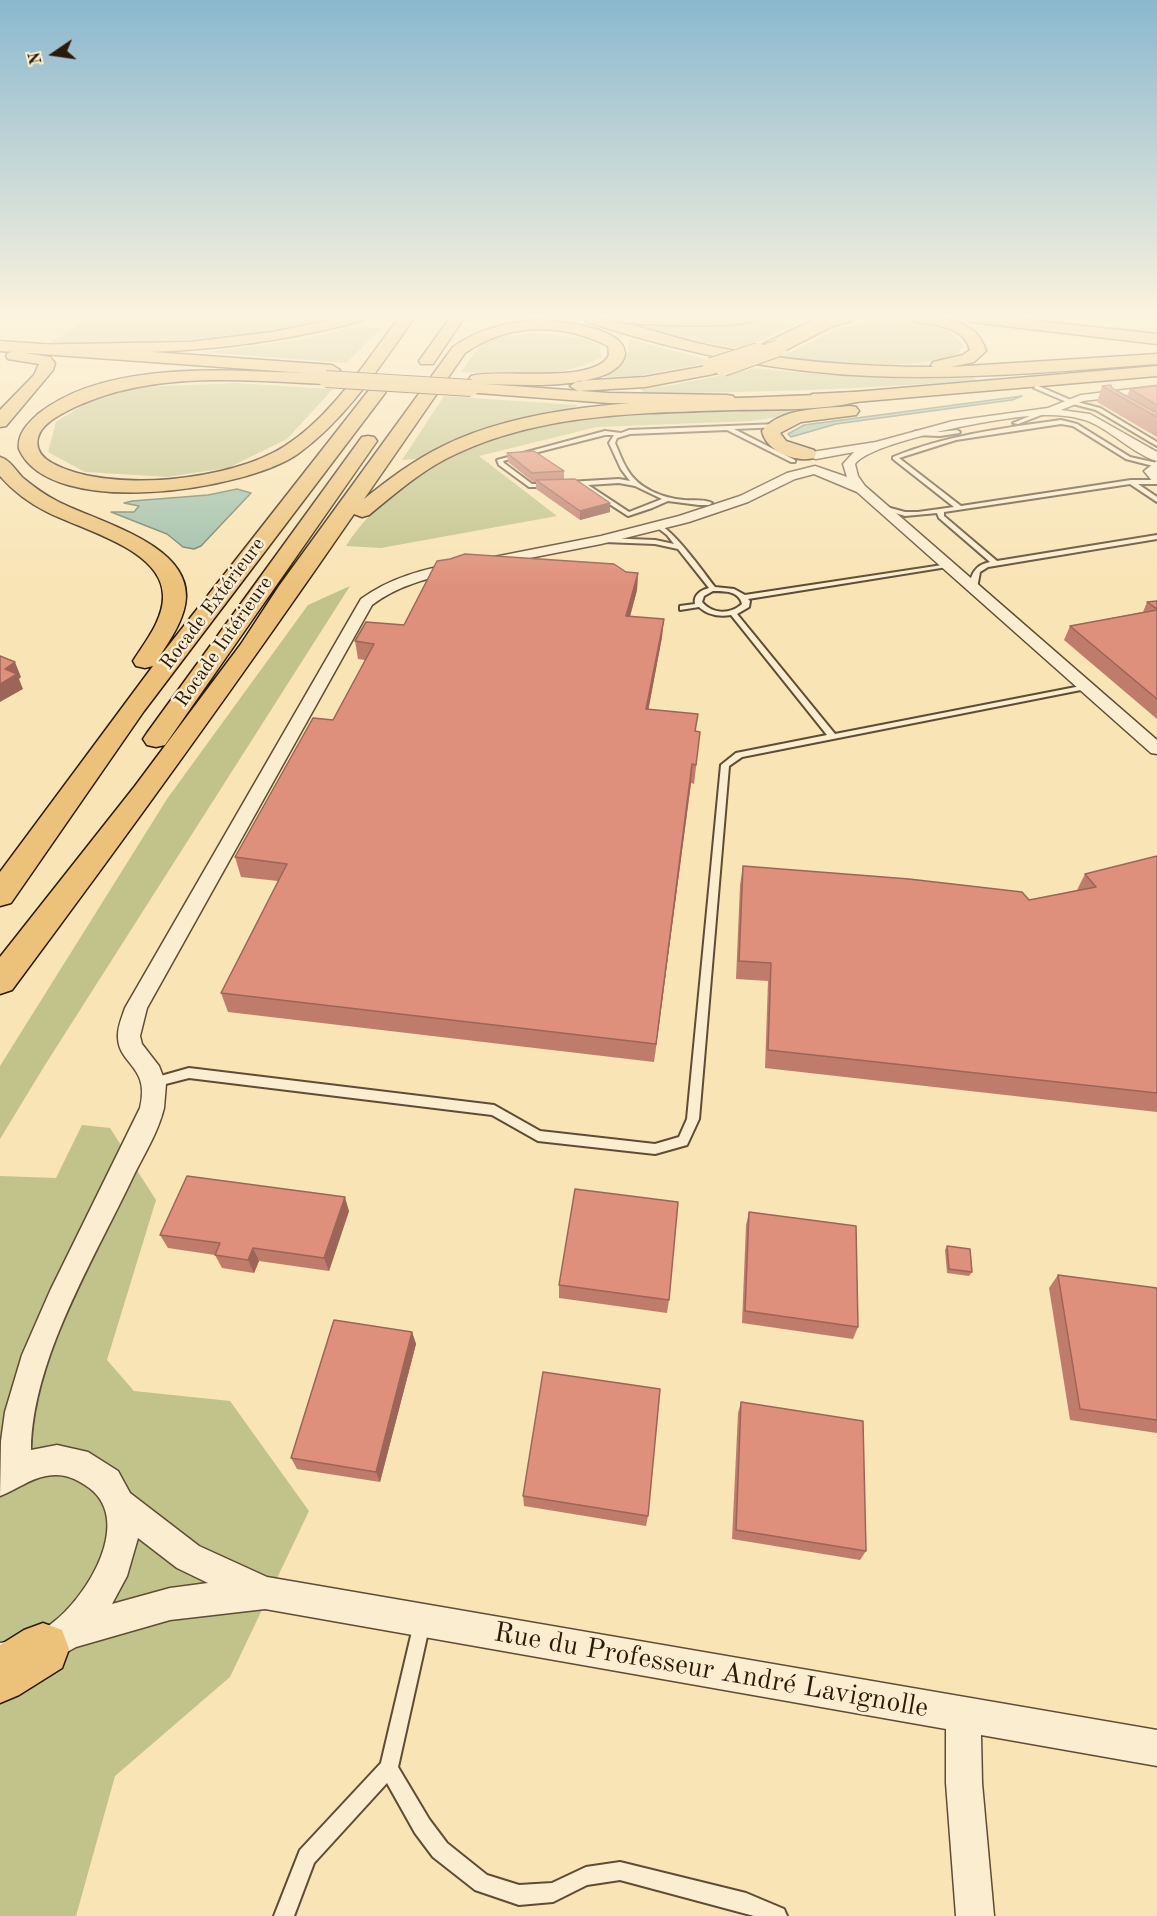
<!DOCTYPE html>
<html>
<head>
<meta charset="utf-8">
<style>
  body { margin:0 }
  #map { position:relative; width:1157px; height:1916px; overflow:hidden; background:#f9e4b5; font-family:"Old Standard TT",serif }
  canvas { display:block }
  .north { position:absolute; left:24px; top:24px; width:60px; height:60px; -webkit-text-stroke:4px #fbedcf; paint-order:stroke; rotate:257deg; font-size:16px; font-weight:700; line-height:24px; text-align:center; color:#2c1a09 }
  .north::after { content:''; display:block; margin:auto; width:21px; height:27px; background:#2c1a09; clip-path:polygon(50% 0,100% 100%,50% 72%,0 100%) }
</style>
</head>
<body>
<div id="map">
<canvas width="1157" height="1916"></canvas>
<div class="north">N</div>
</div>
<script>
const context = document.querySelector('canvas').getContext('2d');
context.lineJoin = 'round';
function paint(path, color) { context.fillStyle = color; context.fill(path, 'evenodd'); }
function stroke(path, color, width, dash) { context.strokeStyle = color; context.lineWidth = width; context.lineCap = dash ? 'butt' : 'round'; context.setLineDash(dash || []); context.stroke(path); }
function write(font, color, halo, rows, align = 'center') {
  context.font = font + ' "Old Standard TT",serif'; context.lineWidth = 5; context.setLineDash([]); context.textBaseline = 'middle'; context.strokeStyle = halo; context.fillStyle = color; for (const [text, x, y, turn = 0] of rows) {
    context.save(); context.translate(x, y); context.rotate((+turn || 0) * Math.PI / 180); context.textAlign = isNaN(turn) ? turn : align; if (halo) context.strokeText(text, 0, 0); context.fillText(text, 0, 0); context.restore();
  }
}
paint(new Path2D(`
  M88 318H338C245 345 146 353 51 342Z
  M874 320 911 321 949 331 963 345 959 353C915 373 830 362 780 357L838 329Z
  M764 321 796 324 742 349 683 339 646 327H714Z
  M357 327 381 328 347 363 204 352 299 340Z
  M535 333 582 338 599 344 602 357C559 381 508 374 461 372L481 344 501 337Z
  M629 339 715 362 636 376 603 377 626 362Z
  M757 368C830 377 901 380 973 378L977 380C866 389 756 393 644 393L640 389 672 385Z
  M234 383 333 389 287 439 228 468 167 477 85 472 48 452 56 422 88 402 141 387Z
  M444 396 578 405 571 410 480 430 417 459 402 460Z
  M863 405 751 421 597 427 479 456 557 516 381 548 346 546C400 462 513 424 609 415 642 412 676 413 709 411 760 409 812 407 863 405Z
  M350 586 45 1065 0 1139V1066L167 799 308 605Z
  M82 1125 110 1128 156 1200 107 1360 134 1391 230 1401 309 1511 230 1677 115 1776 76 1916H0V1176L56 1178Z`), '#c1c38b');
const water = new Path2D(`
  M1022 396 1012 400 836 424 791 437 788 434 804 425Z
  M237 489 251 493 201 546 194 549 183 547 167 534 111 512H134L139 506 124 503 132 501 208 495Z`);
paint(water, '#9ebfaa');
stroke(water, '#707d6a', 1.5);
const service = new Path2D(`
  M1036 385 1073 401 1100 408 1157 442V446L1096 410 1069 403 1034 388Z
  M1047 409 1049 410V412L1018 424 1013 423Z
  M1061 420 1077 424 1130 457 1157 463V467L1126 459 1073 426 1061 424 956 440 899 458 961 506 1131 480H1157V484H1138L1157 497V502L1130 484 944 512V516L997 561 1157 535V539L988 567 980 572 977 588 973 590 969 588C971 574 975 565 990 562L939 518 937 513 905 516 880 508 883 506 905 512H918L954 507 893 459V457C947 435 1004 428 1061 420Z
  M778 424 780 425V427L734 429 795 460V462H791L727 430 630 434 617 438 615 443C619 452 622 461 627 469 638 489 663 498 684 500 693 501 705 499 712 503L709 505H699L668 501 652 508 628 516 580 485 568 486 565 484 568 482 619 479 630 481 621 469 609 443 614 435H605L503 461 504 463 532 484H552V486L550 487H529L499 465 497 460 605 431 621 433 629 430ZM619 483 635 486 662 499 629 512 588 485Z
  M957 430 960 432 959 433 940 436 916 435 913 433 916 431 940 432Z
  M654 523C669 523 704 573 715 587L734 589 745 595 949 564V566L947 567 748 599 750 601 749 607 737 614 835 734 1086 685 1090 687 1086 689 742 757 729 766 699 1119 687 1145 655 1154 538 1141 492 1115 189 1078 154 1087 150 1085 148 1082 150 1079 189 1068 494 1105 540 1131 655 1144 679 1137 687 1119 721 765 736 753 827 735 731 615C719 617 708 615 699 607L680 610V606L695 604C693 595 701 590 709 588L678 549 655 544 604 542 601 540 604 538 655 540 674 544 667 535 654 525ZM713 591C725 591 739 591 742 604 730 615 712 614 702 602L704 596Z
  M422 1615 428 1617 430 1623 398 1767 429 1819 447 1843 487 1875 519 1885 552 1883 586 1867 620 1862 746 1893 784 1909 787 1916H754L620 1880 587 1885 553 1902 519 1905 475 1890 433 1857 415 1833 387 1783 314 1863 294 1916H274L300 1850 381 1763 414 1623 416 1617Z`);
const minor = new Path2D(`
  M1157 386V392L1083 401 1061 410 1090 414 1157 452V461C1132 454 1105 424 1081 419 1071 416 1059 415 1049 415 1017 413 872 440 855 464L858 476 865 486 1157 740V754L1151 753 857 492 814 474 795 479 748 502 689 522 601 544 489 566 482 562 489 558 601 536 679 516 740 496 787 473 815 466 847 477 843 464 854 452 816 459 812 458V452L876 442 953 421 1048 408 1081 395Z
  M1157 461V483L1153 482 1144 471Z
  M458 563 465 567 463 570C430 578 400 584 372 605L147 1008 140 1036 142 1044 159 1066 166 1084 164 1108C158 1133 143 1156 132 1179 94 1259 32 1360 31 1450L57 1445 88 1452 118 1471 130 1493 199 1546 267 1577 1157 1730V1766L981 1735 982 1783 994 1916H956L946 1783V1729L265 1609 170 1620 76 1647 33 1671 0 1677V1643C19 1640 35 1636 51 1624 87 1598 137 1517 85 1485 72 1477 62 1473 46 1476 29 1479 16 1490 0 1496L1 1441 5 1412 22 1355 50 1291 140 1108C151 1065 117 1065 118 1035 118 1026 122 1017 125 1008L361 599C390 578 423 569 458 563ZM138 1538 177 1568 208 1583 170 1588 112 1604 127 1576Z`);
const trunk = new Path2D(`
  M817 318H836L773 350H763L760 347 763 344Z
  M964 318H1011L1157 334V344L971 322Z
  M0 341 332 365 340 370 332 375 0 351Z
  M1157 366V376L855 402H812L810 398 812 394 855 392Z
  M471 383 609 393 727 395 733 396 736 400 733 404 727 405 609 403 465 392 463 388 465 384Z
  M850 406 856 407 859 411 856 415 801 422 780 433 786 441 814 450 816 454 814 458C795 463 766 451 762 431 780 407 823 409 850 406Z`);
const motorway = new Path2D(`
  M339 318H363L361 321C245 352 145 355 25 353L50 357 55 363 53 370 6 426 0 427V410L34 375 39 364 8 359 6 356 8 353 15 351 12 348 15 345 190 342 273 332Z
  M399 318H414C381 365 346 419 299 453 249 490 50 521 19 449 17 434 28 423 38 414 98 366 200 369 273 372 292 373 313 371 332 376L334 379 332 382 326 384C240 380 146 370 67 411 56 417 41 425 38 438 35 450 43 458 52 463 108 494 231 481 285 446 332 416 365 362 399 318Z
  M450 318H464L433 364H421L419 361Z
  M585 318C622 318 671 338 710 346 783 361 858 367 933 367L931 365 933 362 963 355 970 350C964 325 934 326 914 321L912 318C941 318 976 317 986 351L974 362 951 367 1157 354V364C1062 371 967 380 871 376 774 372 679 352 587 322Z
  M632 318H760C750 329 658 325 638 324L633 323Z
  M830 318H854L852 321 833 326 784 351H774L771 348 774 345Z
  M536 320C556 321 623 326 625 353 625 362 616 369 609 373 570 390 519 384 477 384L471 382 469 379 471 376C500 368 595 385 609 355L608 346C562 322 507 323 465 353L364 499C389 479 414 460 443 446 558 389 728 404 855 392L861 393 863 397 861 401C821 411 775 409 734 410 642 413 544 413 458 453 424 468 397 492 369 515L362 517 354 514C243 675 129 833 12 990L0 994V957L135 786 241 644 279 586 453 347C479 329 505 323 536 320Z
  M723 363 729 365 731 368 729 371 645 387 578 391 570 386 578 381 645 377Z
  M379 384 387 389 385 393 144 711 11 903 0 906V872L153 666 145 668 136 666 133 661C145 642 164 619 163 595 162 549 82 530 47 512 29 503 13 491 0 476V457C10 460 16 471 23 478 34 487 45 495 57 501 95 521 188 543 186 597 185 620 169 641 158 659L373 385Z
  M368 436 374 437 377 441 165 745 156 747 147 745 143 739 147 733 362 437Z
  M43 1623 62 1630 69 1649 62 1668 19 1695 0 1703V1645L24 1630Z`);
stroke(service, '#5f4c34', 4);
stroke(minor, '#5f4c34', 3);
stroke(trunk, '#2c1a09', 3);
stroke(motorway, '#2c1a09', 3);
paint(service, '#fbedcf');
paint(minor, '#fbedcf');
paint(trunk, '#ecc27a');
paint(motorway, '#ecc27a');
const trunkBridge = new Path2D(`
  M711 366 758 351
  M326 379 471 388`);
const motorwayBridge = new Path2D(`
  M723 368 779 348`);
stroke(trunkBridge, '#2c1a09', 18, []);
stroke(motorwayBridge, '#2c1a09', 18, []);
stroke(trunkBridge, '#ecc27a', 16);
stroke(motorwayBridge, '#ecc27a', 16);
paint(new Path2D(`
  M1102 386 1127 396 1130 389 1157 386V437L1097 402Z
  M507 453 564 471V479L610 512 580 520 536 489V482H533L508 462Z
  M626 572 638 573 637 590 630 617 662 637 648 710 696 731 698 750 694 784 691 783 654 1062 228 1012 221 993 278 881 241 877 235 857 333 720 365 660 358 659 355 641 404 625Z
  M1157 601V719L1064 640 1070 626 1143 612 1147 602Z
  M1157 856V1112L765 1068 768 981 736 979 740 885 743 866 1029 900 1077 890 1085 874Z
  M349 1211 329 1271 259 1261 254 1273 222 1268 215 1255 168 1248 160 1235Z
  M749 1212 858 1327 853 1339 742 1323 746 1225Z
  M947 1246 972 1272 969 1276 947 1273 945 1250Z
  M1058 1275 1157 1288V1433L1070 1420 1049 1288Z
  M559 1285 669 1300 667 1313 559 1298Z
  M412 1332 416 1344 380 1482 297 1469 291 1458Z
  M741 1402 866 1551 860 1560 732 1539 738 1413Z
  M523 1496 648 1516 646 1526 524 1506Z`), '#c07c6b');
paint(new Path2D(`
  M610 503V512L580 520V511Z
  M638 573 637 590 625 634 626 616Z
  M664 619 662 637 645 728 646 709Z
  M15 662 21 677 19 679 23 689 0 702V684L5 669Z
  M692 764 691 783 654 1062 656 1044Z
  M345 1197 349 1211 329 1271 324 1258Z
  M253 1248 259 1261 254 1273 248 1260Z
  M412 1332 416 1344 380 1482 376 1472Z`), '#9c6557');
const building = new Path2D(`
  M1111 385 1112 388 1157 413V417L1102 386Z
  M1157 386V405L1130 389Z
  M534 451 564 471 532 473 507 453Z
  M575 479 610 503 580 511 536 480Z
  M465 554 614 564 626 572 638 573 626 616 664 619 646 709 698 714 695 731 700 732 696 765 692 764 656 1044 221 993 287 864 235 857 313 718 333 720 374 644 355 641 366 622 404 625 437 561 450 559Z
  M1157 601V609L1147 602Z
  M1157 610V699L1070 626Z
  M0 656 15 662 5 669 17 674 0 684Z
  M1157 856V1093L768 1050 771 963 739 961 743 866 909 879 1022 892 1029 900 1096 887 1085 874Z
  M187 1176 345 1197 324 1258 253 1248 248 1260 215 1255 220 1243 160 1235Z
  M575 1189 678 1202 669 1300 559 1285Z
  M749 1212 856 1226 858 1327 745 1311Z
  M947 1246 970 1249 972 1272 949 1269Z
  M1058 1275 1157 1288V1420L1080 1409Z
  M334 1320 412 1332 376 1472 291 1458Z
  M543 1372 660 1389 648 1516 523 1496Z
  M741 1402 863 1421 866 1551 736 1530Z`);
paint(building, '#df907c');
stroke(building, '#9c6557', 1.5);
const sky = context.createLinearGradient(0, 0, 0, 586);
sky.addColorStop(0, '#8ab8cf');
sky.addColorStop(0.54, '#fcf3de');
sky.addColorStop(1, '#fcf3de00');
context.fillStyle = sky;
context.fillRect(0, 0, 1157, 586);
write('20px', '#2c1a09', '#fbedcf', [
  ["Rocade Extérieure",213,604,-53],
  ["Rocade Intérieure",224,642,-55]
]);
write('28px', '#2c1a09', '#fbedcf', [
  ["Rue du Professeur André Lavignolle",711,1671,10]
]);
</script>
</body>
</html>
